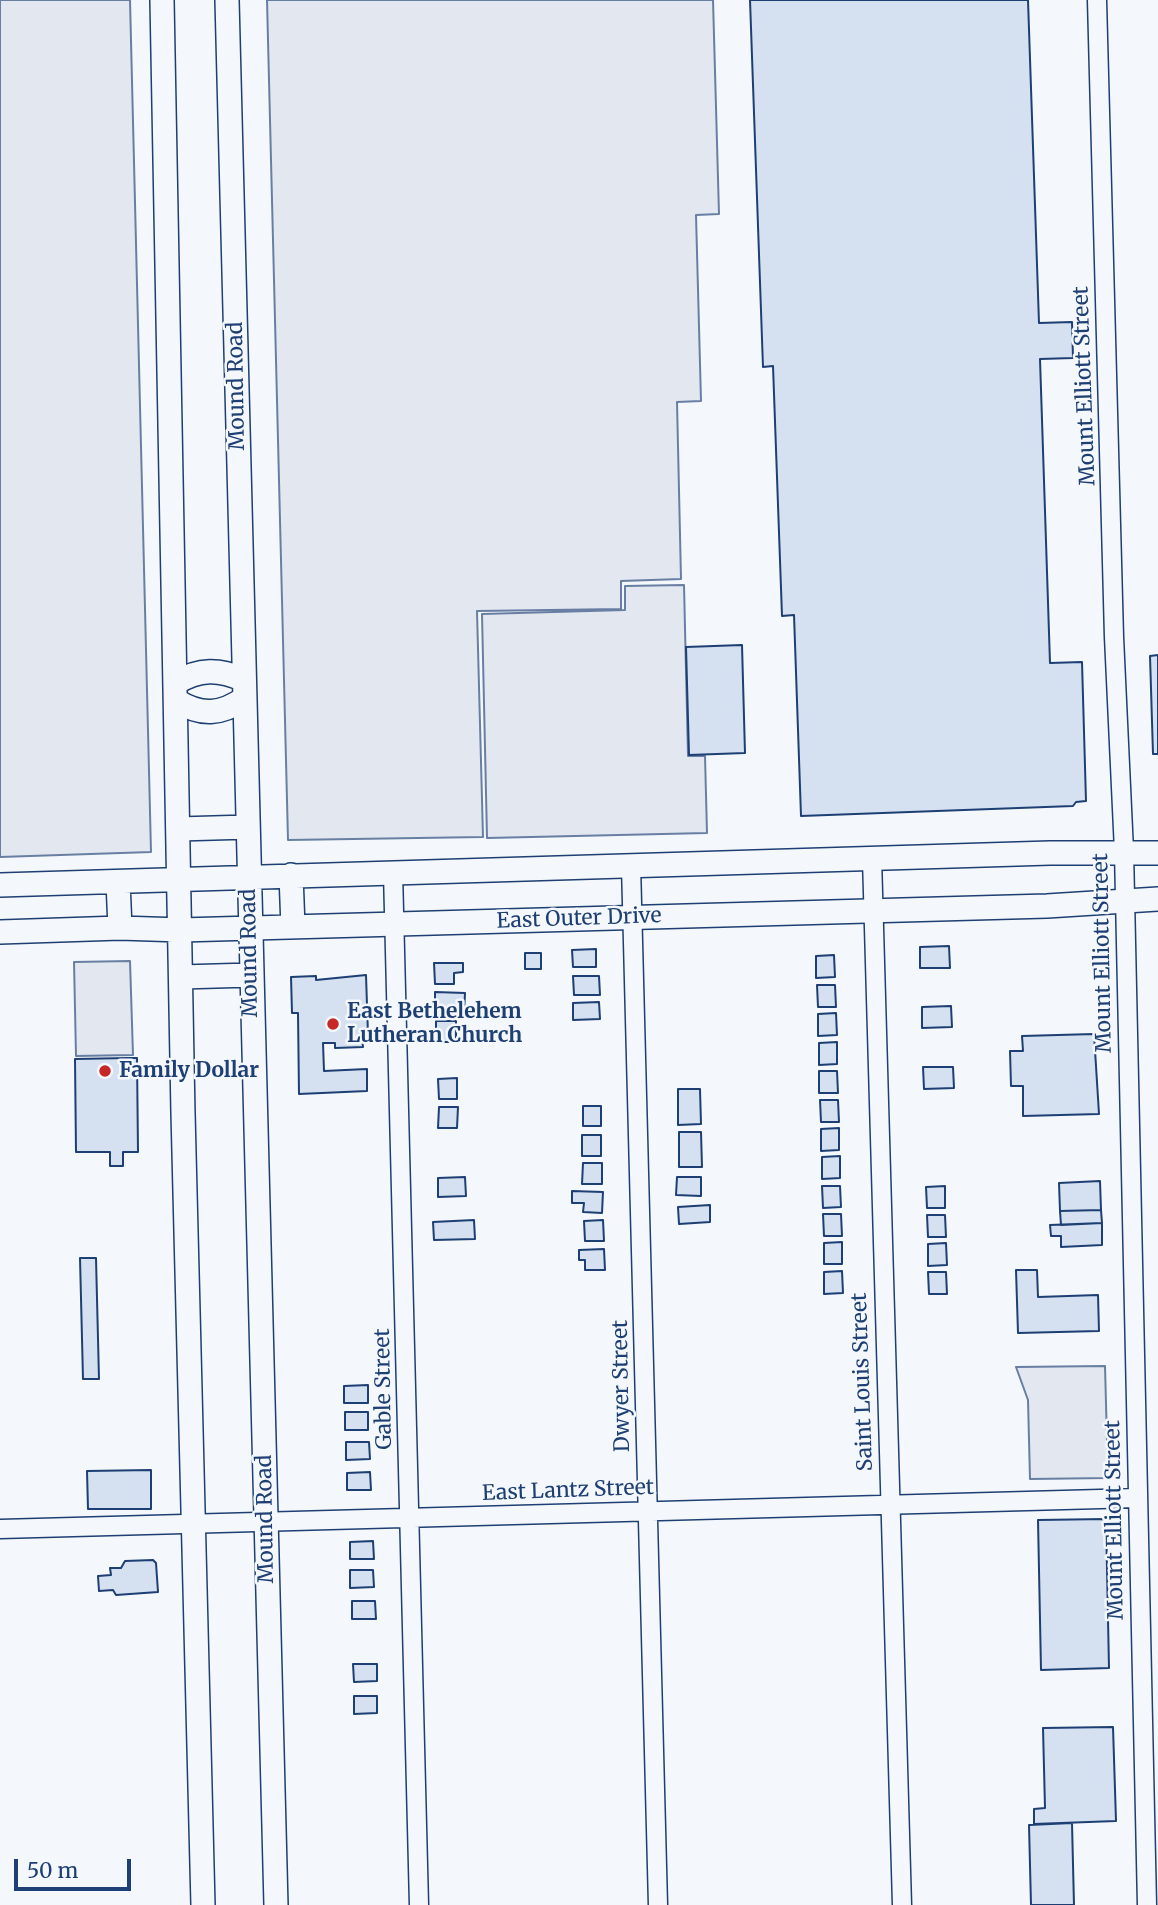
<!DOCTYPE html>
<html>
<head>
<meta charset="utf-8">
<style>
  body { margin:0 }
  #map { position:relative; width:1158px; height:1905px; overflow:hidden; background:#f4f7fb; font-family:Merriweather,serif }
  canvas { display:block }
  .scale { position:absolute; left:14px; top:1859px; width:117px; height:32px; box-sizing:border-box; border:4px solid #1d3f73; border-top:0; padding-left:9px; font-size:21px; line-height:24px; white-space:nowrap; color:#1d3f73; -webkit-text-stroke:5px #f4f7fb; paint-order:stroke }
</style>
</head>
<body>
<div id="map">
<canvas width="1158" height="1905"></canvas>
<div class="scale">50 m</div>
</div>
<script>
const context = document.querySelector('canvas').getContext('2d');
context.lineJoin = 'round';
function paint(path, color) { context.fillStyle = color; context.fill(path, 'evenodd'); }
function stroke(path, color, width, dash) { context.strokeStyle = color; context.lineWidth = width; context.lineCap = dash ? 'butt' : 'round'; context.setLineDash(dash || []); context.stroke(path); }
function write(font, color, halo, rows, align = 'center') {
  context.font = font + ' Merriweather,serif'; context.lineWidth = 5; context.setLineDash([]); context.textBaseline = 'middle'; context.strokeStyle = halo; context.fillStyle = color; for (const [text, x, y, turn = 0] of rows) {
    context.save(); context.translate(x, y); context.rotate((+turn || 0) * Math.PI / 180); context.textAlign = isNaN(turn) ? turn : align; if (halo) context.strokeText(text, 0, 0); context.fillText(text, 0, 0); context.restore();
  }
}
const parking = new Path2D(`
  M0 0H130L151 852 0 857Z
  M267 0H713L719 214 696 215 701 401 677 402 681 579 621 581V609L477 611 483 837 288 840Z
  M684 585 688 756H705L707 833 487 838 482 614 625 610V586Z
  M130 961 133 1055 76 1056 74 962Z
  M1105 1366 1108 1478 1030 1479 1028 1400 1016 1367Z`);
paint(parking, '#e3e8f0');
stroke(parking, '#687fa3', 2);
const building = new Path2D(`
  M750 0H1028L1039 323 1072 322 1073 358 1040 359 1050 663 1082 662 1086 801 1076 802 1073 806 801 816 794 615 782 616 773 366 763 367Z
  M742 645 745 753 689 755 686 647Z
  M1158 655V754H1153L1150 656Z
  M949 946 950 968H920V947Z
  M596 949V967H573L572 950Z
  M525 953H541V969H525Z
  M834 955 835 977 816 978V956Z
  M434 963H463V972L454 973V984H435Z
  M366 975 368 1035 362 1036 363 1047 335 1048V1043H323L324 1071 367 1069V1091L299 1094 298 1013H292L291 977 316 976V980Z
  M573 976H599L600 995H574Z
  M817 985H835L836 1007H818Z
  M435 992 465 993 464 1014 435 1013Z
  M599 1002 600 1019 573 1020V1003Z
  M951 1006 952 1027 922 1028V1007Z
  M836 1013 837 1035 818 1036V1014Z
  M436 1021H456V1042H436Z
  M1094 1034 1099 1114 1023 1116V1086H1011L1010 1051H1023L1022 1036Z
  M837 1042V1064L819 1065V1043Z
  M128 1058H137L138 1152H123V1166H110V1152H76L75 1059Z
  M923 1067H953L954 1088 924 1089Z
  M819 1071H837L838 1093H819Z
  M457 1078V1099H439L438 1079Z
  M678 1089H700L701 1124 678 1125Z
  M820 1100H838L839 1122H821Z
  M583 1106H601V1126H583Z
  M439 1107H458L457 1128H438Z
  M839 1128V1150L821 1151V1129Z
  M679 1132H701L702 1167H679Z
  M582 1135H601V1156H582Z
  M840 1156V1178L822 1179V1157Z
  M583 1163H602V1184H582Z
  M465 1177 466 1196 438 1197V1178Z
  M677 1177H701V1196L676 1195Z
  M1100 1181 1101 1210 1060 1211 1059 1183Z
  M822 1186H840L841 1207 823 1208Z
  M945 1186V1208H927L926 1187Z
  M572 1191 603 1192 602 1213 583 1212 584 1203H572Z
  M710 1205V1222L679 1224 678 1207Z
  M1101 1210 1102 1223 1061 1225 1060 1211Z
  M823 1214H841L842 1236H824Z
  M927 1215H945L946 1237H928Z
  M474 1220 475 1239 434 1240 433 1222Z
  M603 1220 604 1241H585L584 1221Z
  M1102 1223V1245L1061 1247V1236H1051L1050 1225Z
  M842 1242V1264H824V1243Z
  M946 1243 947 1265 928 1266V1244Z
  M604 1249 605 1270H585V1260H579V1250Z
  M80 1258H96L99 1379H83Z
  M1016 1270H1037L1038 1297 1098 1295 1099 1331 1018 1333Z
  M842 1271 843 1293 824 1294V1272Z
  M928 1272H946L947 1294H929Z
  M368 1385V1403H344V1386Z
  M345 1412H368V1430H345Z
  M346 1442H369L370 1459 346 1460Z
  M151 1470V1509H88L87 1471Z
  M370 1472 371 1490H347V1473Z
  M1106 1519 1109 1668 1041 1670 1038 1520Z
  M373 1541 374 1559H350V1542Z
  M153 1560 156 1563 158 1592 116 1595 113 1590 99 1591 98 1576 111 1575 110 1568H121L125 1561Z
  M350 1570H373L374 1587 350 1588Z
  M352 1601H375L376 1619H352Z
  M353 1664H377V1681L354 1682Z
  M354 1696H377V1713L354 1714Z
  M1113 1727 1116 1821 1034 1824V1809L1045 1808 1043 1728Z
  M1072 1823 1074 1905H1031L1029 1825Z`);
paint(building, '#d5e0f0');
stroke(building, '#1d3f73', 2);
const minor = new Path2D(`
  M1097 0 1114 637 1124 851 1147 1905
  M872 858 902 1905
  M631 865 658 1905
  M393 872 419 1905
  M0 1529 1137 1498`);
const major = new Path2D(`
  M162 0 183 1113 203 1905
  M227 0 276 1905
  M176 683C199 668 220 669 244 680
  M177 701C201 716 221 715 245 698
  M179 829 248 827
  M291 875 293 927
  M118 882 120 928
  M0 885 1050 853H1158
  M0 932 120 928 181 930 1047 906 1158 899
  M181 977 251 975`);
stroke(minor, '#1d3f73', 21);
stroke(major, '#1d3f73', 26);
stroke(minor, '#f4f7fb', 18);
stroke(major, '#f4f7fb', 23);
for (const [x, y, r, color] of [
  [333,1024,7,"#c62828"],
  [105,1071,7,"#c62828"]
]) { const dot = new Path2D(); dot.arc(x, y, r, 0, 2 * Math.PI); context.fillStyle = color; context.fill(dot); stroke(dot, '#f4f7fb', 2.5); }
write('21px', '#1d3f73', '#f4f7fb', [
  ["Mound Road",237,386,-91],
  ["Mount Elliott Street",1085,386,-92],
  ["East Outer Drive",579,919,-2],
  ["Mound Road",250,953,-91],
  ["Mount Elliott Street",1103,953,-91],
  ["Saint Louis Street",863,1382,-92],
  ["Dwyer Street",622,1386,-91],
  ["Gable Street",384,1389,-91],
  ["East Lantz Street",568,1491,-2],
  ["Mound Road",266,1519,-91],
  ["Mount Elliott Street",1115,1520,-91]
]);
write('bold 21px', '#1d3f73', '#f4f7fb', [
  ["East Bethelehem",347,1012],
  ["Lutheran Church",347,1036],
  ["Family Dollar",119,1071]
], 'left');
</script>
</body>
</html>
